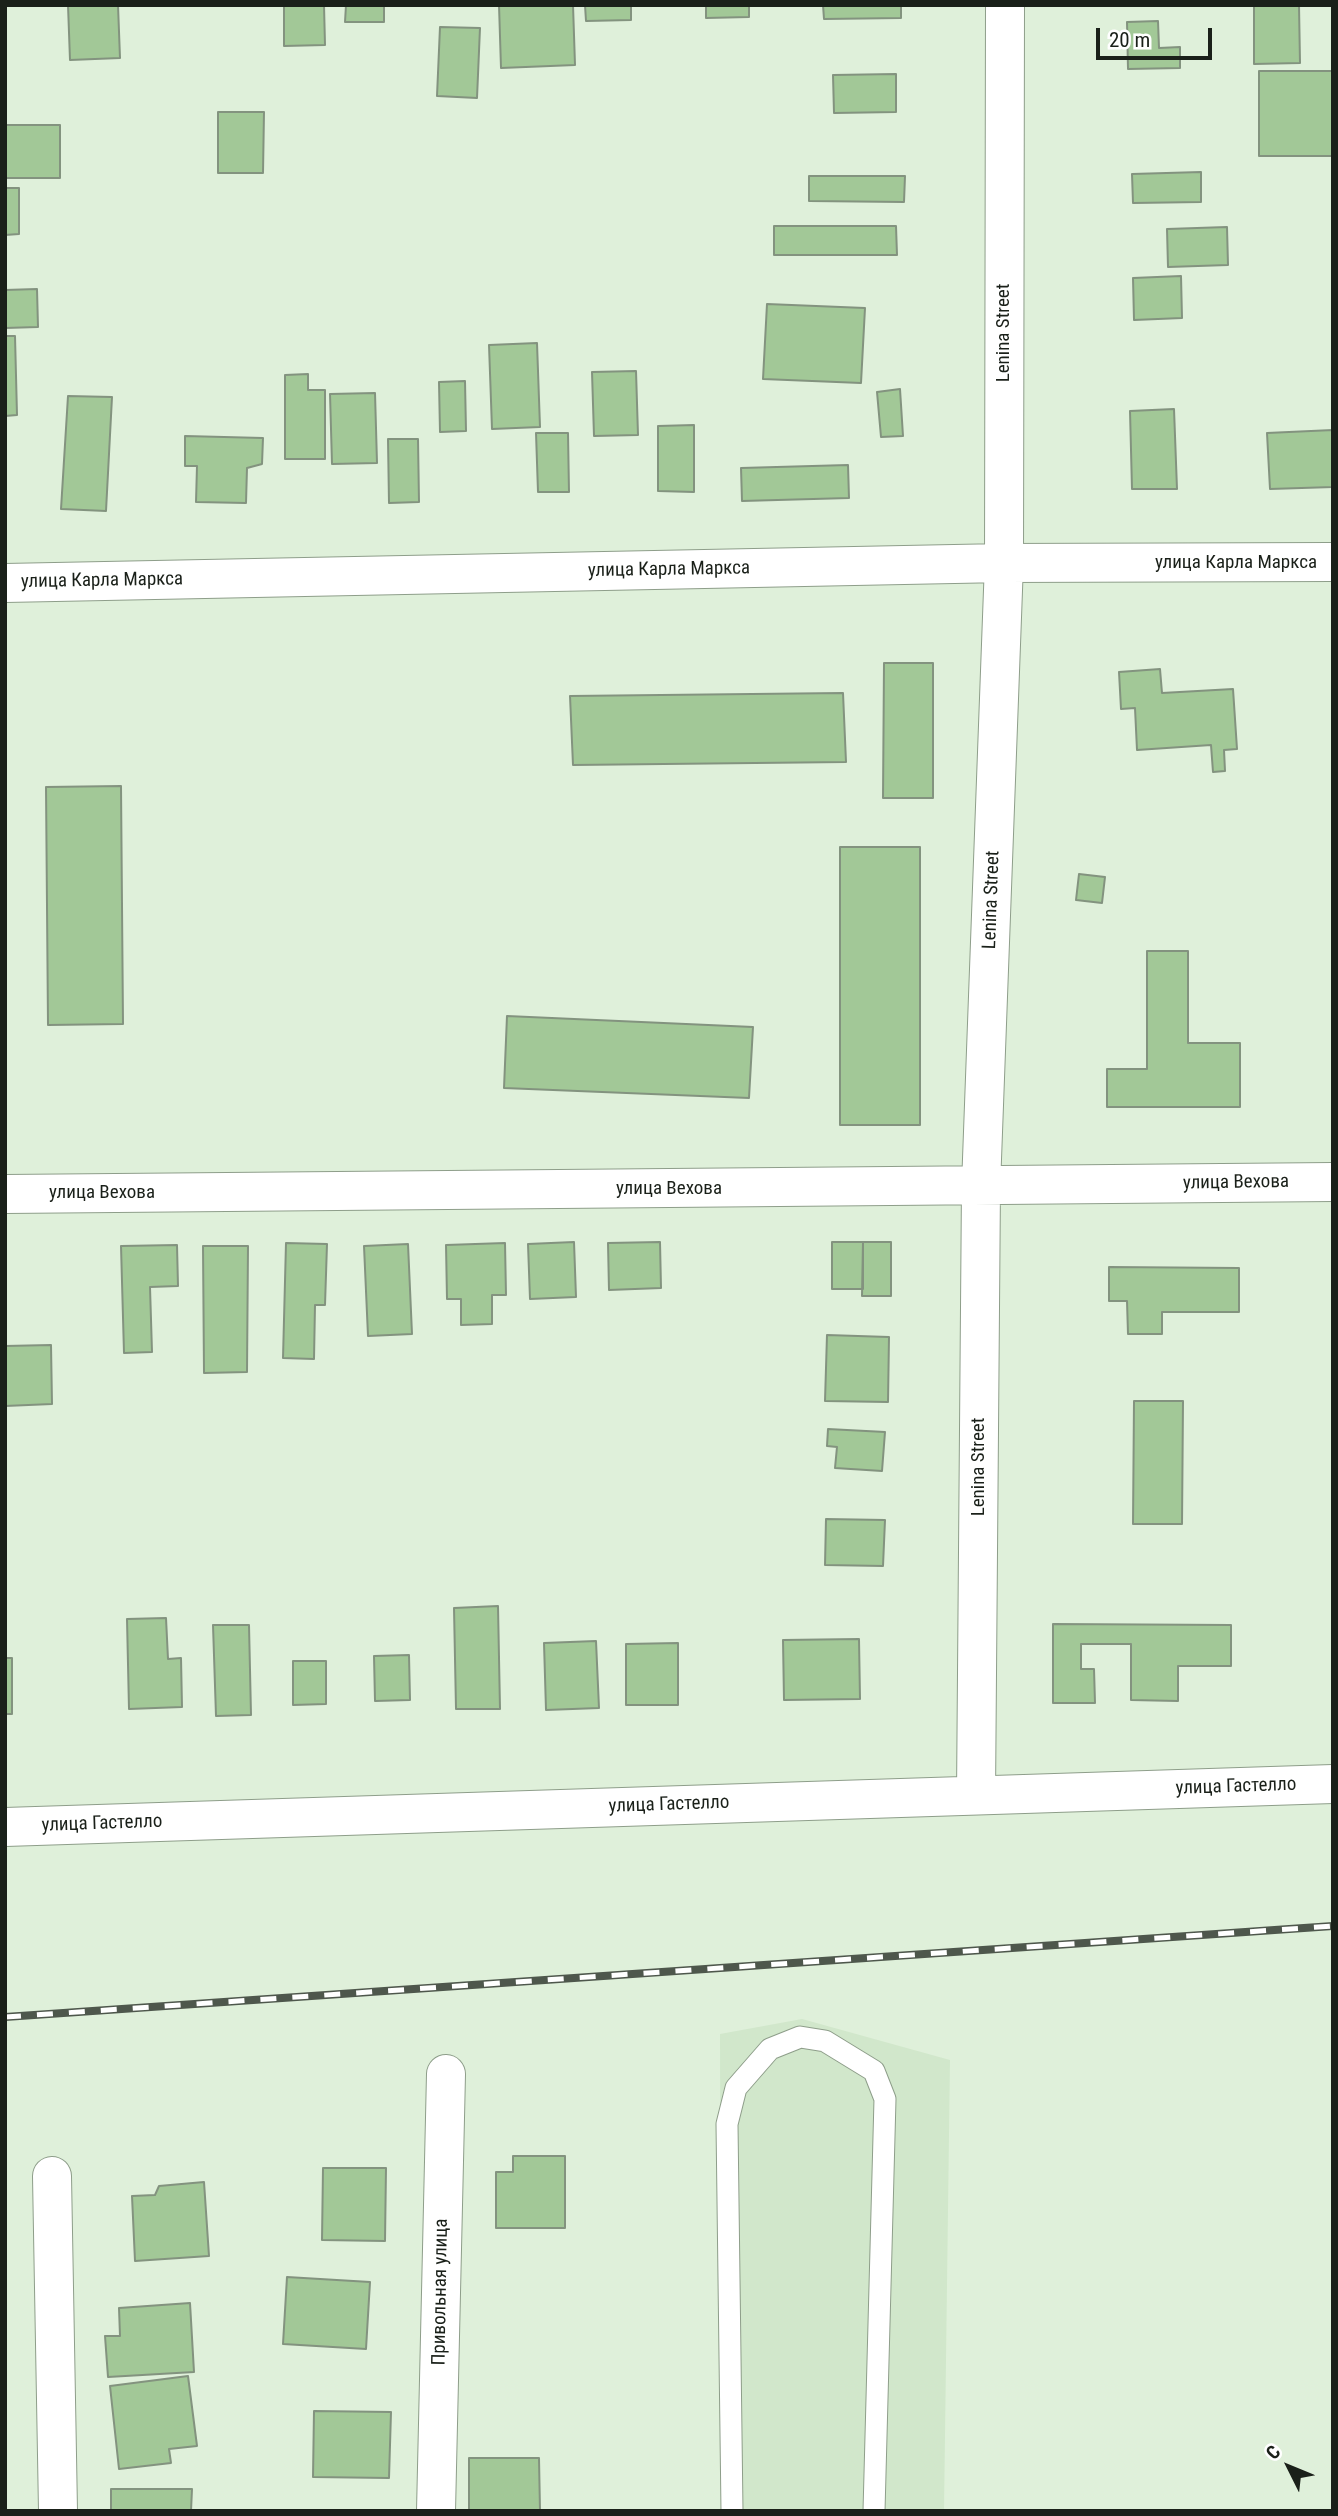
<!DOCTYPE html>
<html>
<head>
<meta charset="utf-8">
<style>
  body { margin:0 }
  #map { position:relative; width:1338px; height:2516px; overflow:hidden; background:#dff0da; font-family:"Roboto Condensed",sans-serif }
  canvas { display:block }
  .frame { position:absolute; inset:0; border:7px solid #1a2019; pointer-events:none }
  .north { position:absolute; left:1254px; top:2432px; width:70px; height:70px; -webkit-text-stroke:5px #fff; paint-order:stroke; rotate:313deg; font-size:19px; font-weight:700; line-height:28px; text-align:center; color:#1a2019 }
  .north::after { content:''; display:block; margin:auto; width:24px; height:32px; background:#1a2019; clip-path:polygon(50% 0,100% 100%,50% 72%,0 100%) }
  .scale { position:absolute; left:1096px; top:28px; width:116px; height:32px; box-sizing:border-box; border:4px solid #1a2019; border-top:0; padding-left:9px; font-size:21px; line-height:24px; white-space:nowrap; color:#1a2019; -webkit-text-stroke:5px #fff; paint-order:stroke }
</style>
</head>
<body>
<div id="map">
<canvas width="1338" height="2516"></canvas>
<div class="frame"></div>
<div class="north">С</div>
<div class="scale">20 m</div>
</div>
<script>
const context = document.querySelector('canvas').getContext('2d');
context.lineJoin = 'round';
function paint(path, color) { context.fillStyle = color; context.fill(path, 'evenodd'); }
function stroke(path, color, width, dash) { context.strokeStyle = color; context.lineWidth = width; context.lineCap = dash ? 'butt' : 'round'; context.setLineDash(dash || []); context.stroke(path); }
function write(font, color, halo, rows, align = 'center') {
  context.font = font + ' "Roboto Condensed",sans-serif'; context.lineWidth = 5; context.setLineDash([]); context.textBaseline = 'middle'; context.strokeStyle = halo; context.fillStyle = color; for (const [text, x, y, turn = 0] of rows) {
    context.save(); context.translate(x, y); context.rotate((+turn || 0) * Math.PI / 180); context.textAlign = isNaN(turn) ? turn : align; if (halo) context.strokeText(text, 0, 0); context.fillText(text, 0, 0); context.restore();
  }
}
paint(new Path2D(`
  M802 2019 950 2060 944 2511H721L720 2034Z`), '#d1e7cb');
const building = new Path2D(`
  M68 5H118L120 58 70 60Z
  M284 5H324L325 45 284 46Z
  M346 5H384V22H345Z
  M499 5H573L575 65 501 68Z
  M585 5H631V20L586 21Z
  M706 5H749V17L706 18Z
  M823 5H901V18L824 19Z
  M1254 5H1299L1300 63 1254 64Z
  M1158 21 1159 48 1180 47V68L1128 69 1127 22Z
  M440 27 480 28 477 98 437 96Z
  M1259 71H1333V156H1259Z
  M896 74V112L834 113 833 75Z
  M218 112H264L263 173H218Z
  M5 125H60V178H5Z
  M1201 172V202L1133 203 1132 174Z
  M809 176H905L904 202 809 201Z
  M5 188H19V234L5 235Z
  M774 226H896L897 255H774Z
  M1227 227 1228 265 1168 267 1167 229Z
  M1181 276 1182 318 1134 320 1133 278Z
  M37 289 38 327 5 328V290Z
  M767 304 865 308 861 383 763 379Z
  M5 336H15L17 415 5 416Z
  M537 343 540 427 492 429 489 345Z
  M636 371 638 435 594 436 592 372Z
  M308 374V390H325V459H285V375Z
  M465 381 466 431 440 432 439 382Z
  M900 389 903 436 881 437 877 392Z
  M375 393 377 463 332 464 330 394Z
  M68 396 112 397 106 511 61 509Z
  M1174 409 1177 489H1132L1130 411Z
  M694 425V492L658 491V426Z
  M1333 430V487L1270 489 1267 433Z
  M536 433H568L569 492H538Z
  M185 436 263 438 262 464 247 468 246 503 196 502 197 466H185Z
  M388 439H418L419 502 389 503Z
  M848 465 849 498 742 501 741 468Z
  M884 663H933V798H883Z
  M1160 669 1162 693 1233 689 1237 749 1224 750 1225 771 1213 772 1211 745 1137 750 1135 708 1121 709 1119 672Z
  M843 693 846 762 573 765 570 696Z
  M121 786 123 1024 48 1025 46 787Z
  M840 847H920V1125H840Z
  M1079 874 1105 877 1102 903 1076 900Z
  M1147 951H1188V1043H1240V1107H1107V1069H1147Z
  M507 1016 753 1027 749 1098 504 1088Z
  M574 1242 576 1297 530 1299 528 1244Z
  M660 1242 661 1288 609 1290 608 1243Z
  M832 1242H863V1289H832Z
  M863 1242H891V1296H862Z
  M286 1243 327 1244 325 1305H315L314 1359 283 1358Z
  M505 1243 506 1295H492V1324L461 1325V1299H447L446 1245Z
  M408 1244 412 1334 368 1336 364 1246Z
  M177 1245 178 1286 150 1287 152 1352 124 1353 121 1246Z
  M203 1246H248L247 1372 204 1373Z
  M1109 1267 1239 1268V1312H1162V1334H1128L1127 1301H1109Z
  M827 1335 889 1337 888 1402 825 1401Z
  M51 1345 52 1404 5 1406V1346Z
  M1134 1401H1183L1182 1524H1133Z
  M828 1429 885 1432 882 1471 835 1468 837 1447 827 1446Z
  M826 1519 885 1520 883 1566 825 1565Z
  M498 1606 500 1709H456L454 1608Z
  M166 1618 168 1659 181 1658 182 1707 129 1709 127 1619Z
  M1053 1624 1231 1625V1666H1178V1701L1131 1700V1644H1081V1669H1094L1095 1703H1053Z
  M213 1625H249L251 1715 216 1716Z
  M859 1639 860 1699 784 1700 783 1640Z
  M596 1641 599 1708 546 1710 544 1643Z
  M678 1643V1705H626V1644Z
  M409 1655 410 1700 375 1701 374 1656Z
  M5 1658H12V1714H5Z
  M293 1661H326V1704L293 1705Z
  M513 2156H565V2228H496V2172H513Z
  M323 2168H386L385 2241 322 2240Z
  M204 2182 209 2256 135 2261 132 2196 155 2195 159 2186Z
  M287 2277 370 2282 366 2349 283 2344Z
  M190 2303 194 2372 108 2377 105 2336H120L119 2308Z
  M188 2376 197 2446 169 2449 171 2463 119 2469 110 2386Z
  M314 2411 391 2412 389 2478 313 2477Z
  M469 2458H539L540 2511H469Z
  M111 2489H192L191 2511H111Z`);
paint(building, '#a2c897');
stroke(building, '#83937f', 2);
const lane = new Path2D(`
  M732 2511 727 2124 736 2088 770 2049 800 2037 825 2041 874 2071 885 2099 874 2511`);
const street = new Path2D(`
  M5 583 1004 563 1333 562
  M5 1194 1333 1182
  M976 1794 981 1186 1004 563 1005 5
  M5 1827 1333 1784
  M52 2176 58 2511
  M436 2511 446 2074`);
stroke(lane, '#8e9e8a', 23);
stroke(street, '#8e9e8a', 40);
stroke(lane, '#fff', 21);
stroke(street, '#fff', 38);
const rail = new Path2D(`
  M5 2017 1333 1926`);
stroke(rail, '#4e574c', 8);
stroke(rail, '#fff', 5, [16]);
write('19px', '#1a2019', '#fff', [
  ["Lenina Street",1004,333,-90],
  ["улица Карла Маркса",1236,563],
  ["улица Карла Маркса",669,570,-1],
  ["улица Карла Маркса",102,581,-1],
  ["Lenina Street",992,900,-88],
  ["улица Вехова",1236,1183,-1],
  ["улица Вехова",669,1189],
  ["улица Вехова",102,1193],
  ["Lenina Street",979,1467,-90],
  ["улица Гастелло",1236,1787,-2],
  ["улица Гастелло",669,1805,-2],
  ["улица Гастелло",102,1824,-2],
  ["Привольная улица",441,2292,-89]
]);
</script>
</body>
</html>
